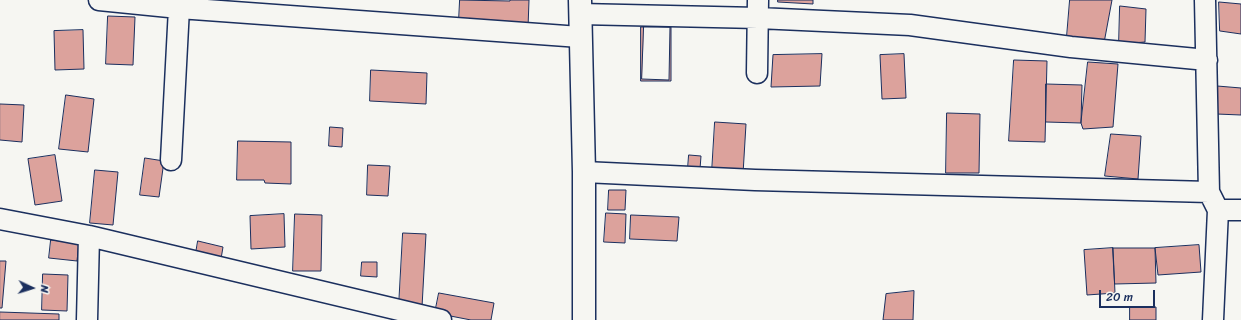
<!DOCTYPE html>
<html>
<head>
<meta charset="utf-8">
<style>
  body { margin:0 }
  #map { position:relative; width:1241px; height:320px; overflow:hidden; background:#f6f6f2; font-family:Sriracha,sans-serif }
  canvas { display:block }
  .north { position:absolute; left:12px; top:268px; width:40px; height:40px; -webkit-text-stroke:3px #f6f6f2; paint-order:stroke; rotate:94deg; font-size:11px; font-weight:700; line-height:16px; text-align:center; color:#1b2f5e }
  .north::after { content:''; display:block; margin:auto; width:14px; height:18px; background:#1b2f5e; clip-path:polygon(50% 0,100% 100%,50% 72%,0 100%) }
  .scale { position:absolute; left:1099px; top:290px; width:56px; height:18px; box-sizing:border-box; border:2px solid #1b2f5e; border-top:0; padding-left:5px; font-size:12px; line-height:14px; white-space:nowrap; color:#1b2f5e; -webkit-text-stroke:3px #f6f6f2; paint-order:stroke }
</style>
</head>
<body>
<div id="map">
<canvas width="1241" height="320"></canvas>
<div class="north">N</div>
<div class="scale">20 m</div>
</div>
<script>
const context = document.querySelector('canvas').getContext('2d');
context.lineJoin = 'round';
function paint(path, color) { context.fillStyle = color; context.fill(path, 'evenodd'); }
function stroke(path, color, width, dash) { context.strokeStyle = color; context.lineWidth = width; context.lineCap = dash ? 'butt' : 'round'; context.setLineDash(dash || []); context.stroke(path); }
const building = new Path2D(`
  M460 0 510 1V0H529L528 28 459 20Z
  M778 0H813V4L778 2Z
  M1070 0H1112L1104 43 1067 36Z
  M1219 2 1241 4V34L1220 31Z
  M1120 6 1146 9 1145 42 1119 44Z
  M108 16 135 17 133 65 106 64Z
  M644 26 670 27 669 80 642 79Z
  M641 27H671V81H641Z
  M83 30 84 69 55 70 54 31Z
  M822 54 820 86 771 87 773 55Z
  M904 54 906 98 882 99 880 55Z
  M1014 60 1047 61 1045 142 1009 141Z
  M1088 62 1118 64 1113 127 1083 129 1081 123Z
  M371 70 427 73 426 104 370 101Z
  M1046 84 1082 85 1081 123 1046 122Z
  M1217 86 1241 88V115L1216 114Z
  M66 95 94 99 88 152 59 149Z
  M0 104 24 105 22 142 0 140Z
  M947 113 980 114 979 173H946Z
  M715 122 746 124 743 174 712 172Z
  M330 127 343 128 342 147 329 146Z
  M1111 134 1141 136 1138 179 1105 176Z
  M238 141 291 142V184L265 183 264 180H237Z
  M55 155 62 201 35 205 28 159Z
  M689 155 701 156 700 169 688 168Z
  M145 158 164 161 159 197 140 195Z
  M368 165 390 166 388 196 367 195Z
  M95 170 118 172 113 225 90 223Z
  M609 190H626L625 210H608Z
  M606 213 626 214 625 243 604 242Z
  M284 214 285 247 251 249 250 216Z
  M295 214 322 215 321 271H293Z
  M631 215 679 217 677 241 630 239Z
  M403 233 426 234 422 307 399 306Z
  M51 240 79 243 77 261 49 258Z
  M198 241 223 247 221 259 196 253Z
  M1199 245 1201 272 1158 275 1155 248Z
  M1113 248 1115 293 1087 295 1084 250Z
  M1113 248H1155L1156 283 1115 284Z
  M0 261H6L2 308H0Z
  M362 262H377V277L361 276Z
  M43 274 68 275 67 311 42 310Z
  M914 291 913 320H883L886 294Z
  M439 293 494 303 491 320H471L435 313Z
  M1130 307H1156V320H1130Z
  M0 312 59 314V320H0Z`);
paint(building, '#dca29c');
stroke(building, '#1b2f5e', 1);
const street = new Path2D(`
  M99 0 179 8 580 37
  M1205 0 1209 192 1218 210 1213 320
  M580 14 758 18 910 25 1071 47 1207 60
  M757 73 758 0
  M171 160 179 8
  M584 172 755 180 1209 192
  M1218 210H1241
  M0 219 89 236 441 320
  M87 320 89 236`);
const secondary = new Path2D(`
  M580 0 584 172V320`);
stroke(street, '#1b2f5e', 23);
stroke(secondary, '#1b2f5e', 25);
stroke(street, '#f6f6f2', 20);
stroke(secondary, '#f6f6f2', 22);
</script>
</body>
</html>
